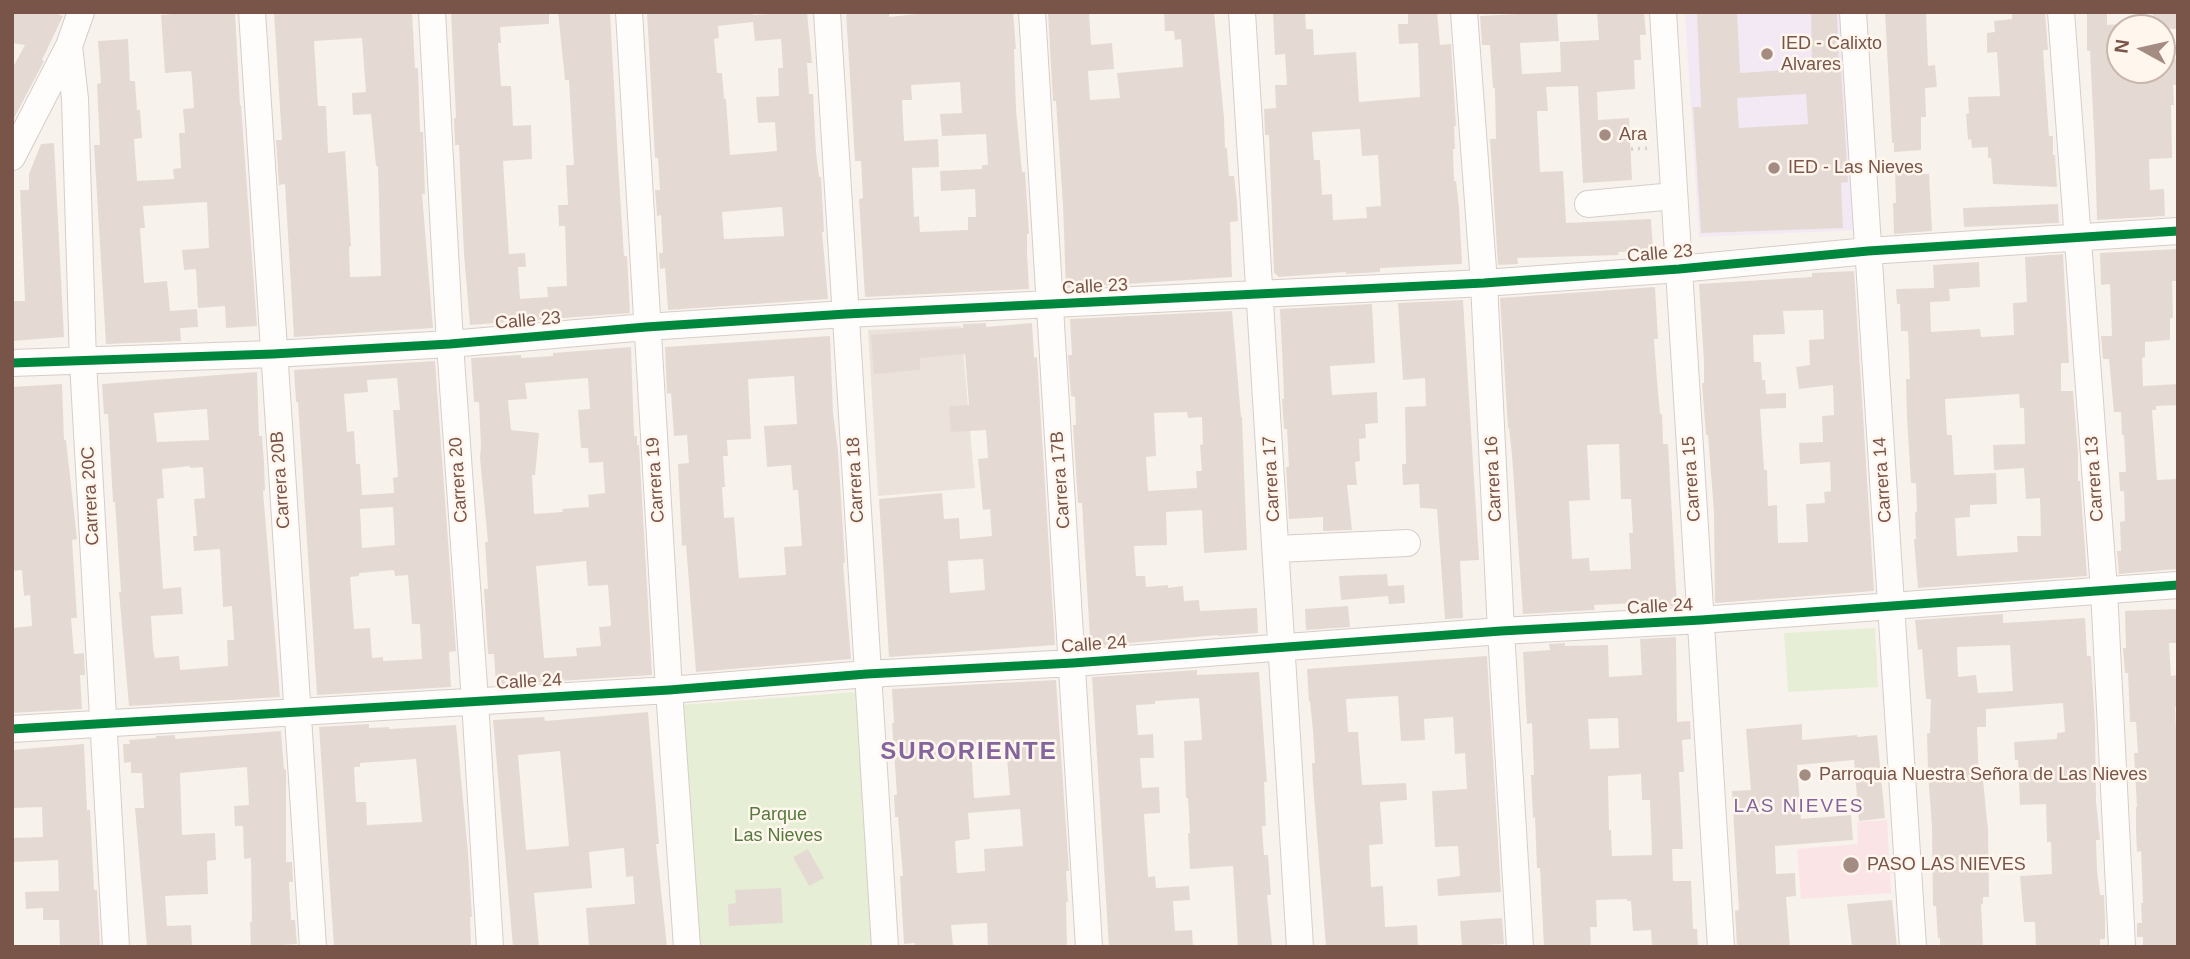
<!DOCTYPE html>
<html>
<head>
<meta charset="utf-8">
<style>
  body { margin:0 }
  #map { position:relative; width:2190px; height:959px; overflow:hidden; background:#f8f2ec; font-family:Arial,sans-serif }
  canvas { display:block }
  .frame { position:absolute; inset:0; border:14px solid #795549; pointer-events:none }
  .north { position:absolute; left:2106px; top:14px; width:70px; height:70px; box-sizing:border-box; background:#fff6ee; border:2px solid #c9b6ac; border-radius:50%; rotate:278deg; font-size:19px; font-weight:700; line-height:28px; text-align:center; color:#795549 }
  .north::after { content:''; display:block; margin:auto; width:24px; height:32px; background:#a58c82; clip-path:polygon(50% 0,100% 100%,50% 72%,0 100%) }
</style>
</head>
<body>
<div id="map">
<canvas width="2190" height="959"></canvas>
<div class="frame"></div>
<div class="north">N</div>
</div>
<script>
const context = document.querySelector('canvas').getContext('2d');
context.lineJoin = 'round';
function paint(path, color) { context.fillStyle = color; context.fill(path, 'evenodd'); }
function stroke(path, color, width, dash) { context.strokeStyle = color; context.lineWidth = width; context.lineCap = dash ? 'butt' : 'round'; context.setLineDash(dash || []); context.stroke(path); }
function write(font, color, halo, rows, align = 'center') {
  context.font = font + ' Arial,sans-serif'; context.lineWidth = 5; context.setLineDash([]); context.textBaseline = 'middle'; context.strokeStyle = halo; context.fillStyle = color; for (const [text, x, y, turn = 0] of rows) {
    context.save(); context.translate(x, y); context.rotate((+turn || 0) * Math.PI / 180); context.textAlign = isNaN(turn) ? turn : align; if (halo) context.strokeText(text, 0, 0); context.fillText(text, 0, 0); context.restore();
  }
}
paint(new Path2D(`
  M961 326 975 488 878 496 868 330Z`), '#ebe2dc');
paint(new Path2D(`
  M1685 12H1845L1858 230 1699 237Z`), '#f3e9f4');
paint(new Path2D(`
  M1887 820 1889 858H1903L1904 872 1890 873 1891 893 1801 899 1797 849 1858 844 1857 822Z`), '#fae4e6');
paint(new Path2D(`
  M1875 628 1878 687 1788 692 1784 633Z
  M857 692 875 947H698L681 705Z`), '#e6efd5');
paint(new Path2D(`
  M12 12H52L63 16 42 60 44 61 12 122V69L25 45 12 43Z
  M195 12H235L240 105H241L257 326 226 328 225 306 198 308 196 269 184 270 182 250 209 248 207 202 143 206 145 228H140L144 283 167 281 170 311 197 309 198 327 180 328 181 341 106 344 94 145H100L97 84 101 83 98 41 128 39 130 81H135L137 110H140L142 138 134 139 137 181 174 179 173 169 181 168 179 133H185L183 109 194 108 192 78 191 71 165 73 161 15Z
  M274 12H412L415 68H418L420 132H423L425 194H422L433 328 294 337 285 184 279 185 276 140H282ZM362 38 366 92 352 93 353 115 371 114 376 166H378L381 276 350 277 349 247 351 246 345 151 328 153 326 106H318L314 41Z
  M451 12H549V24L500 27 501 43H498L501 86H511L513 126 531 125 532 159 503 161 509 254 525 253 526 267H518L520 299 548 297 547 287 567 286 565 226H559L558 205H568L566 165H574L569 80H565L558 12H610L618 162 624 256H627L630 313 470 325 464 254 459 145H455L454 118H456Z
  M647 12H753V15L807 12 812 63H807L809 94H813L816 152 819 177H821L824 232H822L828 299 668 310 665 268 660 269 659 253H663L661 215 657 216 655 190H660L658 158H655ZM753 22 755 41 781 39 783 68H778L779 96 756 97 758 123 775 122 777 151 730 155 726 99H724L722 73H717L714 39 719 38 718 26ZM782 207 784 236 724 239 722 212Z
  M846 12H889V17L936 12H1013L1016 49H1014L1016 110 1022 172H1025L1029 234H1027V254L1029 289 865 297 859 199 863 198 861 161H855ZM960 82 962 113 940 114 942 136 986 134 988 165H982V169L940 171 941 191 975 189 976 217H968V230L920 232 919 216 914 217 912 168 939 167 938 139 904 141 902 100H912L911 85Z
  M1048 12H1089L1091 45 1112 43 1114 69 1088 71 1090 100 1120 98 1117 73 1183 67 1181 39 1175 40 1174 31H1165L1164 12H1214L1224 118 1225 148H1227L1229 176H1234L1237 202 1238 221 1230 222 1232 277 1066 288 1063 205 1056 101H1053Z
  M1273 12H1305L1306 29H1313L1314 55 1356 52 1359 102 1420 97 1418 43 1399 44 1398 24H1408V12H1437L1440 45 1451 44 1456 126H1454L1455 149H1453L1454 181H1456L1459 207 1462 264 1380 268V272L1346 274V272L1279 277 1274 273 1269 135H1265L1264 109 1276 108 1275 85H1287L1285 54 1275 55ZM1360 129 1362 156 1378 155 1381 206 1366 207 1367 218 1333 220 1332 194 1322 195 1320 160H1314L1312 132Z
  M1557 12 1559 41 1520 43 1522 74 1561 72 1560 42 1599 40 1597 12H1644L1646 35H1640L1641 60H1634L1635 89 1597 92 1598 120 1629 118 1632 180 1583 183 1578 86 1546 87 1548 111H1537L1540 172 1563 171 1566 223 1651 219 1653 250 1618 252 1619 255 1517 258 1518 264 1498 265 1490 139H1496L1495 88H1493L1490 45H1482L1480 16Z
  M1697 12H1737L1740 73 1812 68 1811 12H1837L1839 67H1841L1848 182 1841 183 1843 228 1701 233 1693 107H1701ZM1806 94 1808 124 1739 128 1737 98Z
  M1885 12H1926L1928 66 1935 65 1937 87 1925 88 1926 117H1921V150L1894 152V143H1892Z
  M2012 12H2045L2048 50H2043L2046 94 2049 136H2053V155H2055L2057 187 1993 184 1991 158H1988V147L1972 148 1971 139 1968 140 1966 114 1969 113 1968 97 2000 96 1997 52 1987 53V33L1995 32 1994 21 2012 19Z
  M2087 12H2107V25L2120 24V70H2125V79L2160 77 2162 60 2178 59V85H2173L2174 105H2171L2172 158 2149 159 2150 190 2164 189 2165 216 2097 220 2095 153 2090 51H2087Z
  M2153 12H2178V29L2153 28Z
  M54 143 64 337 12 341V301H25L20 190H29V174L41 144Z
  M1895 168 1922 171V174H1929L1932 231 1894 234 1893 203H1896Z
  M2058 204 2059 223 1964 227 1963 208Z
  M2178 249V281H2172L2173 318H2170V340L2145 342V357L2142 358 2143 386 2178 384V405L2156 406V410H2152L2157 480 2177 479 2178 569 2119 574 2117 551H2121L2120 522 2125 521 2124 491H2120L2119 472H2126L2124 435H2122L2121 412H2114L2109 359H2103L2101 336H2112L2110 284 2101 285 2100 253Z
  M2063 254 2069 363H2061V391H2073L2078 453V481H2080L2087 576 1918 588 1914 539H1916L1915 512H1917L1916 483H1911L1907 416 1906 379H1910L1908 331H1901L1900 304H1897L1896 289 1934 288 1933 265 1979 262 1980 287 1949 289 1950 301 1930 302 1931 332 1980 329 1981 337 2014 335 2013 303 2027 302 2025 257ZM2019 394 2020 408H2024L2025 444 1993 445 1994 470 2024 468 2026 499 2040 498 2041 536H2017L2018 552 1957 556 1955 518 1970 517V505L1997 504 1996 473 1954 475 1952 435H1947L1945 399Z
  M1854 271 1874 591 1715 603 1714 512 1708 435H1706L1704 411 1702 383H1704V362L1699 284 1812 277V273ZM1823 310 1824 339 1809 340 1810 365 1796 367 1799 389 1833 385 1834 415 1822 416 1823 442 1799 443 1800 464 1830 462 1831 491 1824 492 1825 503 1806 504 1808 542 1778 543 1777 505 1768 506 1767 470H1764L1760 409 1786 408V393L1766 394 1765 380H1762L1761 362H1754L1753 335 1785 334 1783 311Z
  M1655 287 1658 339H1654L1657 381 1660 414H1662L1663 444H1668L1677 606 1638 608 1637 603 1594 605 1595 610 1523 614 1512 455 1509 428H1508L1500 298ZM1619 444 1621 499H1631L1633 533H1629L1631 569 1590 571 1589 558 1572 559 1569 501 1590 500 1587 445Z
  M1463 300 1479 560 1460 561 1463 618 1445 619 1437 509 1420 508 1419 484 1403 485 1402 464H1406L1405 407 1426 406 1425 378 1403 380 1398 303Z
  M1372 304 1375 363 1330 366 1332 395 1377 392 1378 423 1365 424 1366 438 1359 439 1360 461 1355 462 1357 485H1347L1352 530 1323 531V517L1289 519 1286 467H1289L1287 429H1284L1282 399H1284L1283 370 1280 309Z
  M1232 311 1241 417H1242L1247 550 1204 553 1202 510 1166 512 1167 545 1134 546 1136 576H1145L1146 587 1168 585V588L1183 586 1184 601 1199 600 1200 611 1257 608 1258 633 1218 636V635L1096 646 1090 639 1082 503H1078L1073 425H1076L1075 397 1071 396 1068 355H1072L1070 319ZM1187 412 1188 418 1202 417 1203 444 1200 445 1202 471H1196L1197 488 1148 491 1146 457 1156 456 1154 413Z
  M986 323V327L1032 323 1034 358 1037 357 1055 645 889 657 879 499 942 493 944 519 959 518 960 539 992 536 990 509 983 510 978 459 988 458 986 430 951 432 949 406 969 405 965 354 920 358V370L874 374 871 335 963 328V324ZM983 559 985 590 950 593 948 561Z
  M830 336 833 413 838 451 845 563H843L851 659 696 672 686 545 682 546 678 464 689 463 687 435 674 436 671 393 667 394 665 347ZM794 376 797 424 764 426 767 467 791 465 793 490H798L802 546 784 547 786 575 739 578 734 517 724 518 722 487H725L723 456H728L727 440 751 439 748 379Z
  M631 347 634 436H637V445H639L652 675 496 685 494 654H488L484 589H488L485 542H488L480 458 481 446 479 402H474L471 358 521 355V358L553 356V353ZM588 378 590 409 578 410 581 448H588L589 463 603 462 605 493 588 495 589 507 562 509 563 512 534 514 532 475H535L539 433 511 430 508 400 527 399 525 383ZM586 561 588 586 608 585 611 626 599 627 601 646 576 648 577 656 544 658 536 566Z
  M435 361 456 651 449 652 451 687 317 695 298 402H296L294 370ZM397 378 400 410H393L398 477 393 478 394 493 362 495 360 464H356L354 431 347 432 344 394 368 392 367 380ZM393 507 395 545 362 548 360 509ZM394 570 395 576 408 575 412 624H420L422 659 383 661V657L372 658 370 628 354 629 350 577 359 576V573Z
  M257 372 259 436H262L264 462 265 490 263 491 280 697 129 706 119 592H121L119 561 115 502H113L108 414H104L102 384ZM207 409 209 440 157 442 154 413ZM190 466V468L203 467 205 498 194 499 197 536H193L194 551 220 549 223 607 232 606 234 640H227L228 666 180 670 179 656 155 658 153 649 151 616 183 614 181 587 163 589 157 499 164 498 162 469Z
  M62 384 64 440H66L77 539 72 540 77 618H71L74 654 84 653 85 675H80L82 709 12 713V628L32 626 30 595 24 596 22 570 12 571V387Z
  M1387 574 1388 586 1404 585 1405 603 1389 604 1388 596 1341 600 1339 576Z
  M1348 606 1350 627 1306 630 1305 609Z
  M2178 609V643H2169L2171 676 2178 675V707H2175L2178 777V947H2143V937H2137V923H2142L2141 903H2143L2141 851 2137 852 2136 831V807H2137L2134 753H2138L2136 722H2130L2128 673H2125L2123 648H2126L2125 611Z
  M2003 614V623L2085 618 2087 656H2091L2095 727 2096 801 2100 840H2096L2097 870 2100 895H2104L2105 919V939H2100V947H2036L2035 922H2024L2020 876 2052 874 2051 842H2047L2046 804 2020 805 2018 760H2015L2014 742 2057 739V733L2065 732 2063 703 1986 709V727H1977L1979 780H1983L1988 830 1989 897H1983V904H1981L1983 947H1940V938H1938L1936 906H1933L1932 828 1928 771 1927 733H1930L1931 699H1926L1922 649 1918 650 1915 620ZM2010 645 2013 691 1978 693 1976 675 1958 677 1957 647Z
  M1676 637 1677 722 1690 721 1691 739 1682 740 1684 772H1679L1683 849H1672L1673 881H1691L1693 929H1697L1698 947H1652L1651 930 1633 931 1631 901H1627V899L1596 900 1597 927H1590L1591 947H1544L1540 868H1537L1535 817 1533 818 1531 775H1534L1532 723 1527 724 1523 652 1550 650 1549 644 1565 643V646L1608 645 1609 677 1642 675 1640 639ZM1618 718 1619 748 1590 749 1588 719ZM1641 774 1642 800H1650L1652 855 1612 856 1611 830H1609L1608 776Z
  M1487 656 1501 892 1438 896 1437 879 1460 876 1458 846 1435 847 1432 791 1467 789 1465 753 1455 754 1453 717 1424 719 1425 740 1401 741 1398 696 1346 699 1348 732H1358L1362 785 1406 783 1407 800 1380 802 1383 844 1369 845 1371 887 1383 886 1385 927 1417 925 1418 945 1326 947 1313 783 1312 763H1315L1313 731 1310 701 1309 702 1307 669Z
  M1197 670V675L1259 672 1267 782H1264L1266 826H1262L1264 855H1268L1271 895H1267L1272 945 1238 947 1233 866 1190 869 1188 833H1190L1188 798H1186L1184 741 1202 740 1199 698 1155 701V704L1136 705 1138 735 1153 734 1154 758H1140L1142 788 1159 787 1160 813 1144 814 1148 877 1155 876 1156 888 1189 886 1190 900 1173 901 1175 931 1192 930 1193 947H1109L1092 677Z
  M1056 680 1069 871H1066L1068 902H1066L1067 947H988L987 923 951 925 953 946 915 947V943L904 944 900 876H903L898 817H895L894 795H897L892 723H894L892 689ZM1006 744 1010 795 974 798 971 747ZM1020 809 1023 846 984 849 985 871 957 873 955 841 970 839 968 813Z
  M648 712 659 844H656L667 947H589L586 908 635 904 633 876 626 877 624 848 589 852 592 888 534 893 539 947H513L493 720 544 717 545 721ZM560 751 569 846 526 850 518 755Z
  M369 724V728L389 727V729L456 725 468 853 472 917H470L471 947H334L319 727ZM416 759 422 822 367 825 366 802H356L354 767H360V763Z
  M1802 724V740L1857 735V737L1877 735 1885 818 1859 821 1854 760 1797 765 1801 819 1851 815 1853 840 1775 846 1776 874 1795 873 1796 896 1786 897 1790 947H1737L1735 911 1739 910 1732 791 1751 790 1746 729Z
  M281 731 284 769 286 770V862H292L293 882H289L291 920H295L297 944 251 947 250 922H252L251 858 244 859 243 826H235L234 806 249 805 247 767 180 773 182 835 215 833 216 860 207 861 208 894 165 896 167 926 191 925 192 947H147L135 808H144L142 773H131V762L124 763 123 744H130L129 740 156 738V736L175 735V739Z
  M84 744 87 810H90L94 890H97L100 947H60L59 920H43V908L26 909 25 892 59 891 58 860 12 862V838L43 837 42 807 12 808V750Z
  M808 849 824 878 809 886 793 857Z
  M781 888 783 923 729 926 728 904 736 903 735 890Z
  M1892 900 1897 947H1852L1847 904Z
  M1502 918 1504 944 1462 946 1460 921Z`), '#e5dad3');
const minor = new Path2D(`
  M252 12 313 947
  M432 12 450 344 475 701 490 947
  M629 12 669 690 687 947
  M827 12 885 947
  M1032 12C1049 324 1072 635 1089 947
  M1242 12 1300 947
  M1464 12 1484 283 1501 631 1520 947
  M1663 12 1721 947
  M1853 12 1913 947
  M2061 12 2104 590 2122 947
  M69 46 75 99 83 362 116 947
  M12 157 69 46 81 12
  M1588 204 1674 196
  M12 363 273 354 450 344 646 327 846 314 1484 283 1679 269 1868 251 2178 231
  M1276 549 1407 543
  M12 729 669 690 867 674 1073 663 1501 631 1701 620 2178 585`);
stroke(minor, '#d7cdc8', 28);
stroke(new Path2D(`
  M1631 149 1650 148`), '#dad0cd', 3.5, [2, 5]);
stroke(minor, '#fefdfc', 26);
stroke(new Path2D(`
  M12 363 273 354 450 344 646 327 846 314 1484 283 1679 269 1868 251 2178 231
  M12 729 669 690 867 674 1073 663 1501 631 1701 620 2178 585`), '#00873e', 9);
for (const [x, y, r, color] of [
  [1767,54,7,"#a58c82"],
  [1605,135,7,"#a58c82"],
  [1774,168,7,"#a58c82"],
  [1805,775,7,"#a58c82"],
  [1851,865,9,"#a58c82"]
]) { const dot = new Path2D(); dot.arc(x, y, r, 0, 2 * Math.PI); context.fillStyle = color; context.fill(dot); stroke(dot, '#fff6ee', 2.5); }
write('18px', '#795549', '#fff6ee', [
  ["IED - Calixto",1781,44],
  ["Alvares",1781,65],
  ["Ara",1619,135],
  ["IED - Las Nieves",1788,168],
  ["Parroquia Nuestra Señora de Las Nieves",1819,775],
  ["PASO LAS NIEVES",1867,865]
], 'left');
write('18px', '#795549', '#fff6ee', [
  ["Calle 23",1660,254,-5],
  ["Calle 23",1095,287,-3],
  ["Calle 23",528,321,-5],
  ["Carrera 17",1272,479,-93],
  ["Carrera 16",1494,479,-93],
  ["Carrera 15",1692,479,-94],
  ["Carrera 13",2095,479,-94],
  ["Carrera 20B",281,480,-94],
  ["Carrera 20",459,480,-94],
  ["Carrera 19",656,480,-94],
  ["Carrera 18",856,480,-93],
  ["Carrera 17B",1061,480,-94],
  ["Carrera 14",1883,480,-94],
  ["Carrera 20C",91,496,-93],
  ["Calle 24",1660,607,-3],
  ["Calle 24",1094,645,-4],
  ["Calle 24",529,682,-3]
]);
write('18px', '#557a3d', '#fff6ee', [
  ["Parque",778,815],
  ["Las Nieves",778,836]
]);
context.letterSpacing = '2px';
write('19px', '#83649d', '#fff6ee', [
  ["LAS NIEVES",1799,807]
]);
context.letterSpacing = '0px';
context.letterSpacing = '2px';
write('bold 24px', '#83649d', '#fff6ee', [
  ["SURORIENTE",969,752]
]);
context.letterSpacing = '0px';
</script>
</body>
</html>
